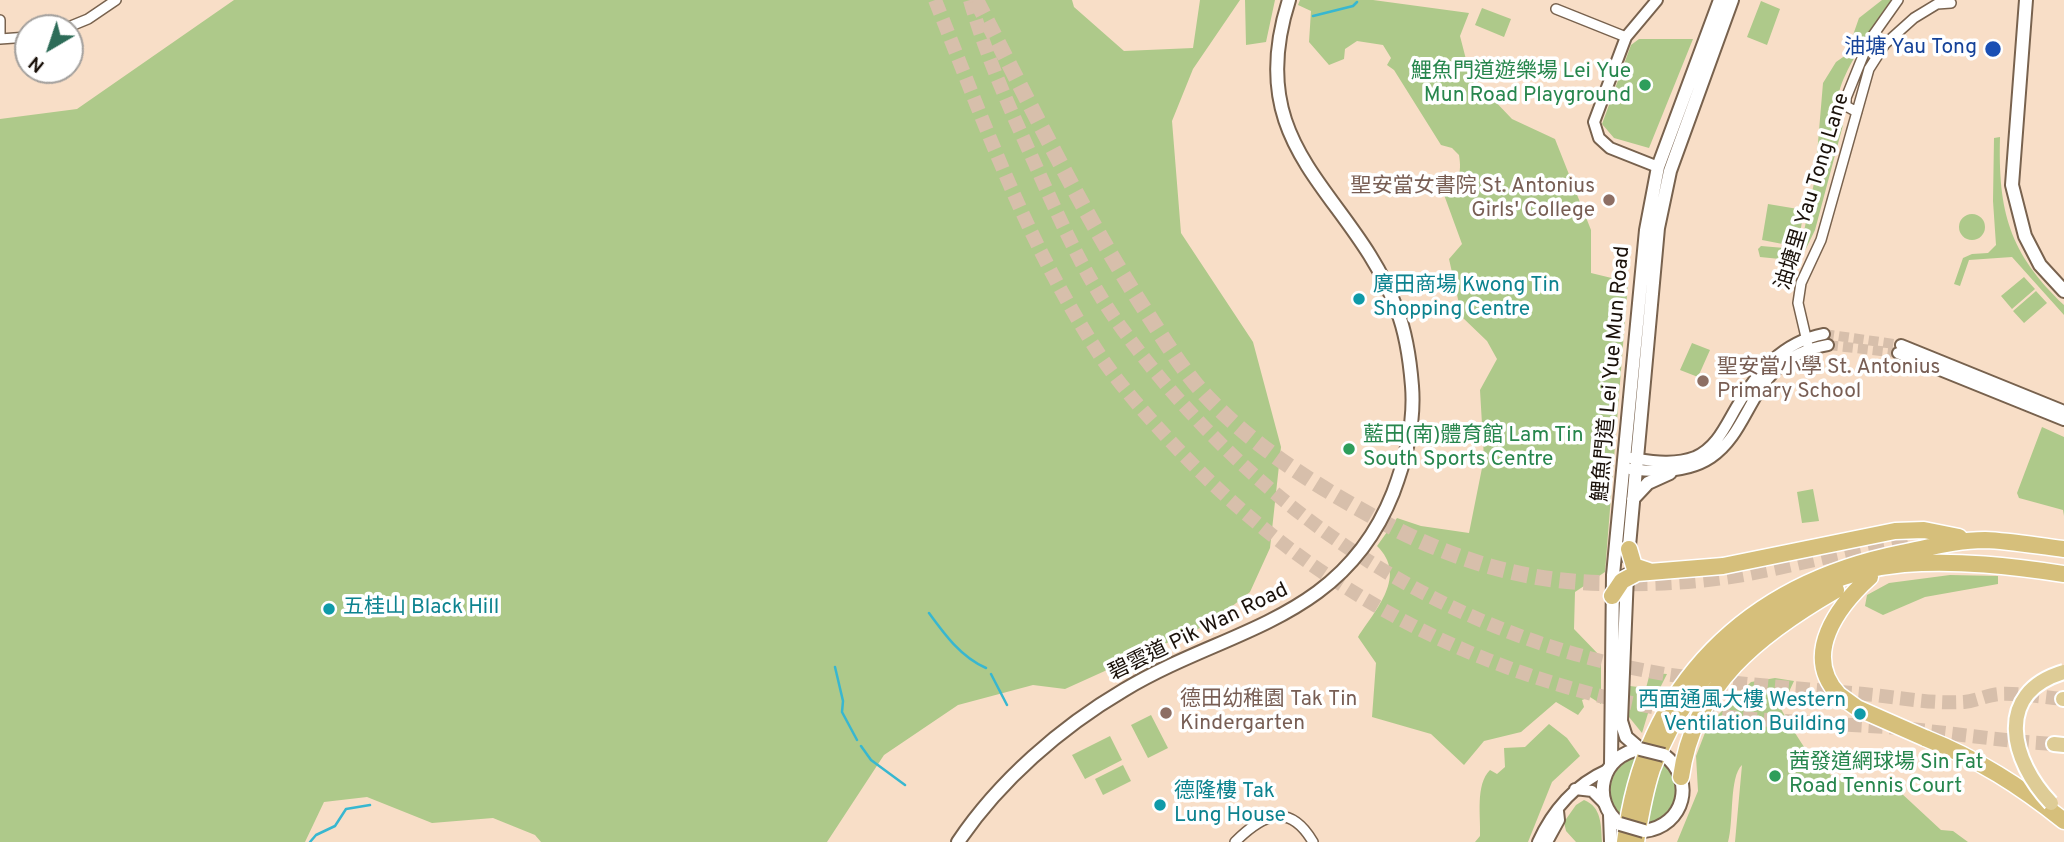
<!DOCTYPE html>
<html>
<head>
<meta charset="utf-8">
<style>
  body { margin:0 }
  #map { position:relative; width:2064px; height:842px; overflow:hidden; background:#f8dec7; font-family:Overpass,sans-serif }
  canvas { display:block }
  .north { position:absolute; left:14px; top:14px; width:70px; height:70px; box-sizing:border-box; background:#fff; border:2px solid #a3a09d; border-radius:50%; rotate:219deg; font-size:19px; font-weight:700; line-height:28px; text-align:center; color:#1a110a }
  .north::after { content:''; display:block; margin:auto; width:24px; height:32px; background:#2d6c58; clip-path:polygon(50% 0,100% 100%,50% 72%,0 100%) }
</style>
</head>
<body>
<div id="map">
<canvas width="2064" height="842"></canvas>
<div class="north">N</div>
</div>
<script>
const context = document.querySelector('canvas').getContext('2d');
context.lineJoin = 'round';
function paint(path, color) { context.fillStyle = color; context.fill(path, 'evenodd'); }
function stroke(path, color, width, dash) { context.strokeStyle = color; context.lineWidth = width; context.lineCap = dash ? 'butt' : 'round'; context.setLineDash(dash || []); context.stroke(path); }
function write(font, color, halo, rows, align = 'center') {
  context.font = font + ' Overpass,"Noto Sans TC",sans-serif'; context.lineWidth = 7; context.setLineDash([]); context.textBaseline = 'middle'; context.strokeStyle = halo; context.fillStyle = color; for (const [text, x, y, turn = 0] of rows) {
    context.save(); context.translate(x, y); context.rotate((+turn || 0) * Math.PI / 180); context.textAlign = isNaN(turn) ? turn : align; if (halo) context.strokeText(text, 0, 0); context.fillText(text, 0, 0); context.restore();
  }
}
paint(new Path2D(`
  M234 0H1072L1074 7 1124 51 1193 48 1200 0H1240L1193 69 1172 121 1181 233 1253 342 1281 447 1270 548 1250 592 1211 623 1065 689 1033 685 958 705 884 755 827 842H541L535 835 493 818 432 823 367 797 324 802 305 842H0V119L77 109Z
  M1245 0H1275L1266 42 1246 45Z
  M1300 0H1373L1469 13 1460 36 1470 75 1512 119 1555 139 1591 230V273L1628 282 1605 572 1575 592 1574 629 1601 657V704L1590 697 1582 700 1584 707 1578 715 1556 702 1521 732 1484 741 1464 765 1431 734 1372 717 1376 663 1358 637C1376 609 1408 576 1377 546L1397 518 1421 526 1469 533 1484 458 1480 390 1497 359 1487 341 1462 317 1449 259 1462 244 1443 192C1459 181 1462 174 1459 155L1452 148 1441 145 1394 70 1387 65 1391 58 1383 45 1357 41 1345 49 1344 59 1329 65 1309 42 1311 11 1298 5Z
  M1882 0H1892C1877 26 1818 95 1843 125L1815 230 1800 261 1760 257 1758 249 1761 246 1796 249 1798 247 1762 240 1768 204 1804 210 1798 245 1802 241 1815 178 1823 83 1836 62 1846 55 1859 18Z
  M1761 1 1780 9 1767 45 1747 37Z
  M1482 8 1511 19 1504 37 1475 25Z
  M1639 39H1693L1649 148 1614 138 1602 124 1631 45Z
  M2000 137C1998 211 2009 253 2064 305V315L2012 257 1969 260 1960 286 1954 284 1963 258 1972 254 1988 253 1996 245 1993 201 1994 138Z
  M1959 227a13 13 0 1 1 26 0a13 13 0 1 1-26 0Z
  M2024 277 2035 289 2012 309 2001 296Z
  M2036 291 2047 303 2024 323 2013 311Z
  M1692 343 1710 350 1698 377 1680 370Z
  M2042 427 2064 437V516L2063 510 2019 498 2017 493Z
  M1813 489 1819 521 1802 523 1797 492Z
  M1950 575 1998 576V584L1925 597 1883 615 1865 606 1867 595 1889 583Z
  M1650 673 1667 674 1649 710 1642 733 1629 717 1630 686 1646 688Z
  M1775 678 1794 681 1781 709C1815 768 1828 789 1900 792L1941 830 1953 831 1968 842H1735L1742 765C1729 777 1734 822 1728 842H1677L1698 791 1696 756 1708 725 1751 682Z
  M1151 715 1168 748 1148 758 1131 725Z
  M1549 724 1567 738 1580 756 1552 782 1528 842H1475L1480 836C1481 816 1475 785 1490 770L1497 774 1505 767 1504 748 1525 747Z
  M1110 736 1122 760 1085 779 1072 755Z
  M1637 757 1621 815C1602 795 1610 765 1637 757Z
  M1662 763C1687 784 1676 816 1646 824Z
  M1123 765 1131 781 1103 795 1095 779Z
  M1584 800C1602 807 1601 826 1602 842H1576L1566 831 1564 822 1576 805Z`), '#aec98a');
stroke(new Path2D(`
  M1313 16 1353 6 1357 2
  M929 613C945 635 961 657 986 668
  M835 667 843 701 842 712 857 740
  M991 674 1007 705
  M861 746 871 760 905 785
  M310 842 316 835 335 826 346 809 370 805`), '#38b7d0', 2.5);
stroke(new Path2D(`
  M1824 334 1901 345
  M1828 345 1898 353`), '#d7bfab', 10, [10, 5]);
stroke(new Path2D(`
  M935 0C986 127 1027 245 1103 360 1124 390 1149 418 1174 445 1302 582 1472 676 1658 708 1738 721 1819 722 1900 728 1951 733 2003 741 2054 744
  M970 0C985 53 1007 102 1030 153 1057 213 1084 277 1123 330 1252 508 1445 639 1665 674 1731 684 1797 688 1864 694 1896 697 1931 704 1964 702 1976 701 1987 695 1999 694 2020 693 2042 697 2063 699`), '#d7bfab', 14, [14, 7]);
stroke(new Path2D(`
  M976 0C1030 103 1080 209 1143 307 1164 339 1184 374 1211 401 1258 449 1312 483 1370 515 1441 556 1520 582 1602 583 1649 584 1697 582 1743 574 1799 564 1854 548 1911 539`), '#d7bfab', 16, [16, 8]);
const minor = new Path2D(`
  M1556 9 1626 37
  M0 20V39
  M66 28 88 19 116 0
  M0 39 28 37
  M1857 112 1846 106V98L1869 41 1898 0
  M1809 350 1798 303 1801 283 1821 240 1869 69 1885 44 1914 18 1937 4 1951 3
  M1235 842C1262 815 1289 801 1313 842`);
const tertiary = new Path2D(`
  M1657 0 1626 37 1594 122 1599 138 1610 148 1658 167
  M1901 345 2064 411
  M1898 353 2064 420
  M1631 458C1652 461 1674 465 1695 457 1716 448 1725 427 1736 408 1756 373 1782 342 1824 334
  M1630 469C1773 489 1719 363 1828 345
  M1575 789 1592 791 1604 803
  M1538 842C1552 811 1575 784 1607 770
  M1547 842 1559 820 1558 811`);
const secondary = new Path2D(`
  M2026 0 2012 185 2025 236 2040 265 2064 291
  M1633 499 1648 483 1670 473
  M1628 557 1658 228 1670 171 1732 0
  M1627 575 1621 721 1626 737 1640 749
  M1611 765 1613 575 1646 230 1658 167 1720 0
  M1610 815 1611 842
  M1620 824C1590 800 1601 755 1640 749
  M1644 831C1685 826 1696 779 1664 755
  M958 842C999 781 1061 727 1124 690 1227 628 1342 622 1393 493 1406 459 1415 423 1412 386 1410 361 1406 333 1397 310 1354 192 1240 152 1289 0`);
const trunk = new Path2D(`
  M2063 699H2064
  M2054 744 2064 745`);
const motorway = new Path2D(`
  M1629 549 1634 566 1649 571
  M1612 596 1622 581 1637 573 1723 566 1895 531 1924 530 1959 537
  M1839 695C1801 655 1838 606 1870 577
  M1925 738C1978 759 2020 786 2064 821
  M1681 777C1694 684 1760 634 1836 590
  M1625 842C1644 683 1748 584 1901 553 1928 548 1956 540 1985 540 2011 541 2038 546 2064 549
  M1636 842C1640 817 1644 793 1652 769 1691 664 1789 574 1904 564 1958 560 2011 566 2064 574`);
stroke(minor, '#78624e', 12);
stroke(tertiary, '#78624e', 14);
stroke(secondary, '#78624e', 16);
stroke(trunk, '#fff', 18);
stroke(motorway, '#fff', 19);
stroke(minor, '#fff', 9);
stroke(tertiary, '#fff', 10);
stroke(secondary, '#fff', 12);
stroke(trunk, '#decc96', 14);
stroke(motorway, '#d6bf7b', 16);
const secondaryBridge = new Path2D(`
  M1640 749 1664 755
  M1620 824 1644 831`);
const trunkBridge = new Path2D(`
  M2051 803C2011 761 1993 693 2064 672`);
const motorwayBridge = new Path2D(`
  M1839 695 1857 708 1925 738`);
stroke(secondaryBridge, '#78624e', 16, []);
stroke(trunkBridge, '#fff', 18, []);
stroke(motorwayBridge, '#fff', 19, []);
stroke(secondaryBridge, '#fff', 12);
stroke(trunkBridge, '#decc96', 14);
stroke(motorwayBridge, '#d6bf7b', 16);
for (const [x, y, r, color] of [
  [1993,49,9,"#1a4fb4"],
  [1645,85,7,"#2e9e5b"],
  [1609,200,7,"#8d6e63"],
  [1359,299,7,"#0f9aa8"],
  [1703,381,7,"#8d6e63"],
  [1349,449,7,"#2e9e5b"],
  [329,609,7,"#0f9aa8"],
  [1166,713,7,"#8d6e63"],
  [1860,714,7,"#0f9aa8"],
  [1775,776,7,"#2e9e5b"],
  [1160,805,7,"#0f9aa8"]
]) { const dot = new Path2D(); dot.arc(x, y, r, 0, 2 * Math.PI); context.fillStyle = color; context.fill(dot); stroke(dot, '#fff', 2.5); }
write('21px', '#164399', '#fff', [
  ["油塘 Yau Tong",1977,49]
], 'right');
write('21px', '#27864d', '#fff', [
  ["鯉魚門道遊樂場 Lei Yue",1631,73,"right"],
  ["Mun Road Playground",1631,97,"right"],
  ["藍田(南)體育館 Lam Tin",1363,437],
  ["South Sports Centre",1363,461],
  ["茜發道網球場 Sin Fat",1789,764],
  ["Road Tennis Court",1789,788]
], 'left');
write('21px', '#785e54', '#fff', [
  ["聖安當女書院 St. Antonius",1595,188,"right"],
  ["Girls' College",1595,212,"right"],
  ["聖安當小學 St. Antonius",1717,369],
  ["Primary School",1717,393],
  ["德田幼稚園 Tak Tin",1180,701],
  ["Kindergarten",1180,725]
], 'left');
write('21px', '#1a110a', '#fff', [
  ["油塘里 Yau Tong Lane",1814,192,-73],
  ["鯉魚門道 Lei Yue Mun Road",1613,374,-85],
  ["碧雲道 Pik Wan Road",1199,633,-26]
]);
write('21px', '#0d838f', '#fff', [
  ["廣田商場 Kwong Tin",1373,287],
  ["Shopping Centre",1373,311],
  ["五桂山 Black Hill",343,609],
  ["西面通風大樓 Western",1846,702,"right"],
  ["Ventilation Building",1846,726,"right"],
  ["德隆樓 Tak",1174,793],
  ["Lung House",1174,817]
], 'left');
</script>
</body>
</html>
